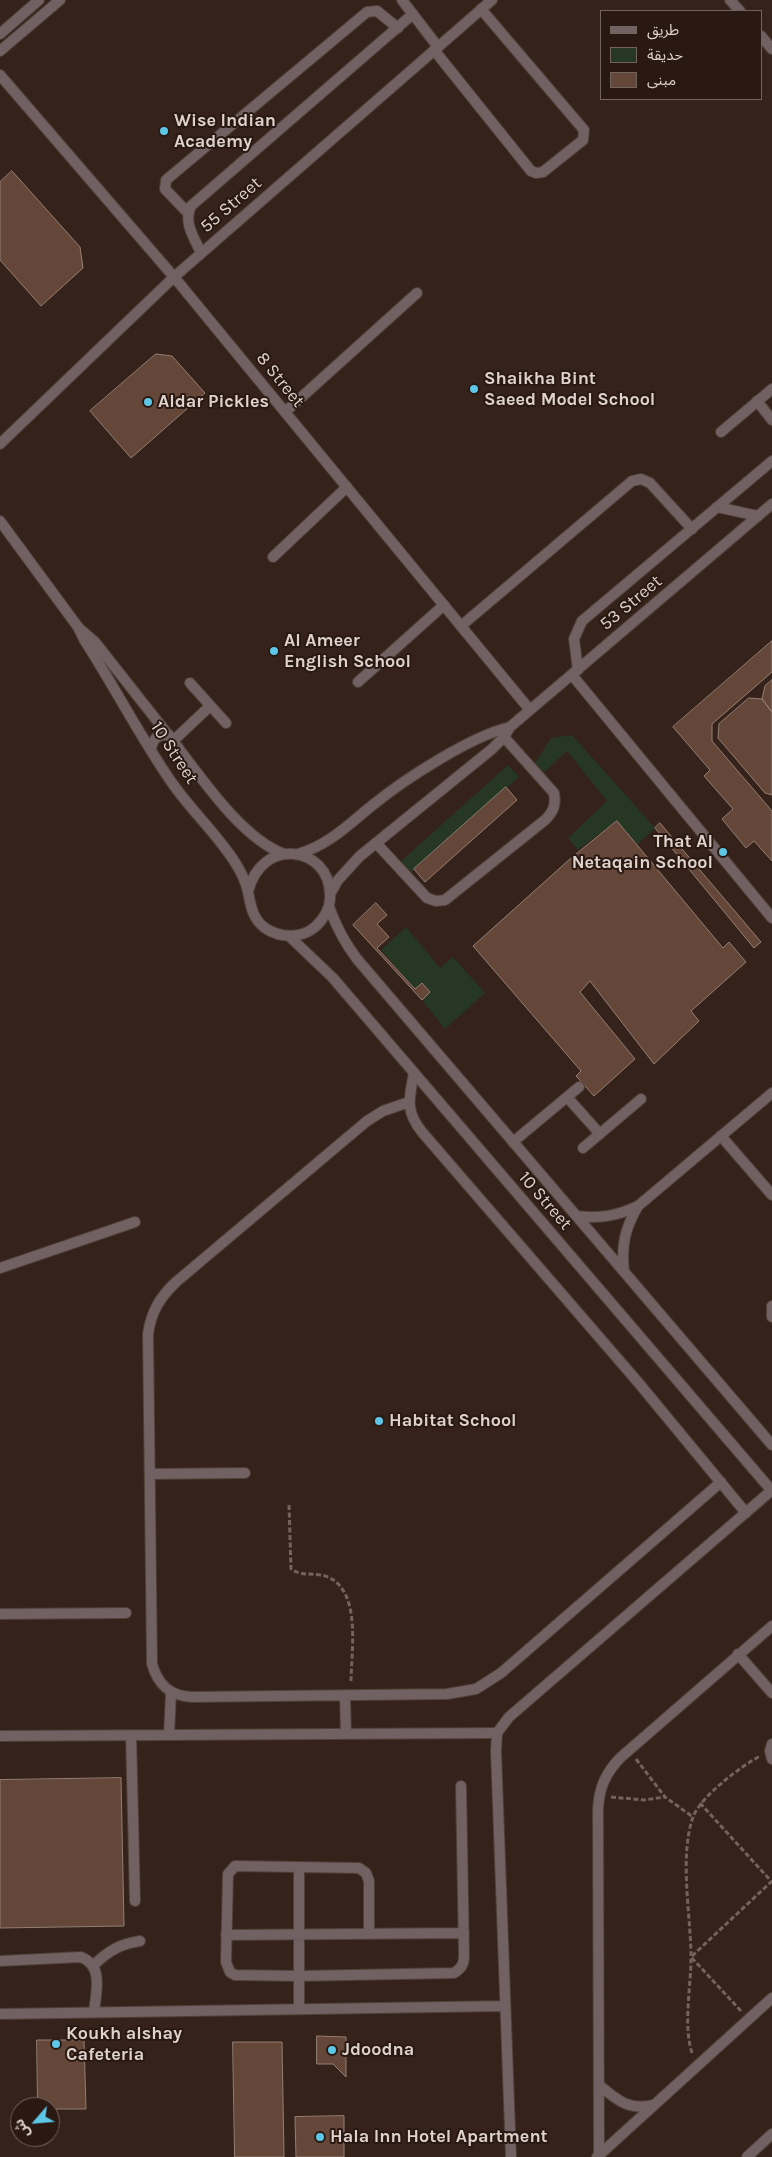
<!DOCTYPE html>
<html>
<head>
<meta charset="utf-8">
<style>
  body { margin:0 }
  #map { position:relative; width:772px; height:2157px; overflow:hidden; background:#35231b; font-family:Karla,"Noto Sans Arabic",sans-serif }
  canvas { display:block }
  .legend { position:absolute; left:600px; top:10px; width:162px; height:90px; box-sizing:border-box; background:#2a1912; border:1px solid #72635c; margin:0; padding:6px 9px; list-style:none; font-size:15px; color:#ded2cc }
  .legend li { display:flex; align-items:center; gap:10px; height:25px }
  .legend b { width:25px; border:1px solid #72635c }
  .north { position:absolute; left:10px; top:2097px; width:50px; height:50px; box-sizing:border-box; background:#2a1912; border:1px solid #72635c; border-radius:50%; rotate:243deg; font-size:14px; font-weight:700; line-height:20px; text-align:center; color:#ded2cc }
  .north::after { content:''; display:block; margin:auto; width:18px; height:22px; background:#5dc7e8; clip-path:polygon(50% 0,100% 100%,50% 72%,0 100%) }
</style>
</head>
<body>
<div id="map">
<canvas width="772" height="2157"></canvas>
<ul class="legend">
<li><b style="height:6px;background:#716162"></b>طريق</li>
<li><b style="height:14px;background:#263724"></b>حديقة</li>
<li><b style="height:14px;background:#644738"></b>مبنى</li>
</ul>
<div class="north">ش</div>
</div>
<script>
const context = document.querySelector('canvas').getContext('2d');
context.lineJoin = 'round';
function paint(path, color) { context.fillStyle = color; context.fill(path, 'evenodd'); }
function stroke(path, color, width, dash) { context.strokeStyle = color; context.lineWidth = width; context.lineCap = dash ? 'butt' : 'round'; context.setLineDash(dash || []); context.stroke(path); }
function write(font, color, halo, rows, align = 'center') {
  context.font = font + ' Karla,sans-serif'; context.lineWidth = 4; context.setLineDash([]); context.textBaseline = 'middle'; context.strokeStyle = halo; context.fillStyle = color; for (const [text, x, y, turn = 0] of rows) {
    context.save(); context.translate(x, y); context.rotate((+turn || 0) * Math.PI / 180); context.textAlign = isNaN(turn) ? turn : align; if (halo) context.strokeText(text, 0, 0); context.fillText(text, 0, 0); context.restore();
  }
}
paint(new Path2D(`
  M572 735 655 828 637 845 616 821 578 850 568 838 607 801 567 751 543 773 535 763 551 738Z
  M508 765 519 777 409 874 399 863Z
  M406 927 440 968 453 957 485 993 445 1029 422 1000 430 991 422 983 415 989 381 950Z`), '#263724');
const building = new Path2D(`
  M12 171 80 247 83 268 41 306 0 260V182Z
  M156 354 172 356 205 393 131 458 90 411Z
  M772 641V672L712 724V741L772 811V861L754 841 746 848 722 819 733 809 704 776 710 770 673 727Z
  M772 680V712L762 699 765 686Z
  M749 698 762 699 772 712V795L765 793 718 738 719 724Z
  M506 787 517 800 425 882 414 869Z
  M617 821 723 948 729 942 746 962 691 1011 699 1021 654 1064 590 981 580 992 635 1059 594 1096 576 1076 581 1071 473 946 570 859Z
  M660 823 761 942 754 948 655 828Z
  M376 903 387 915 377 924 389 937 377 948 415 989 422 983 430 992 422 1000 353 925Z
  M121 1778 124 1926 0 1928V1780Z
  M317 2036 346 2037V2077L333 2064H317Z
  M37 2040H84L86 2109H50V2107H38Z
  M233 2042H282L284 2157H235Z
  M344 2116V2157H296L295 2117Z`);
paint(building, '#644738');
stroke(building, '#947f74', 1);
const lane = new Path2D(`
  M402 0 438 47
  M0 34 39 0
  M434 50 531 171 536 173 543 172 583 140 584 130 481 9
  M0 51 60 0
  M188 213 165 189 166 180 367 12 377 11 398 28
  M201 253C194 237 183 223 191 206L413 14
  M757 401 772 420
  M285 412 417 293
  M721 432 772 389
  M717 507 758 516
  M273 557 347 487
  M461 626 632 481 641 479 650 483 692 529
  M578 670 574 639 582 621 772 461
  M572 675 772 918
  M358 682 444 605
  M190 683 226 723
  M173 741 210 706
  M376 843 427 898 436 901 445 900 545 820C554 811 556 805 554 793L504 737
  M414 1073C409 1098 405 1111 422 1132L637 1381 746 1513
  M567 1097 600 1134
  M409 1102 383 1111 367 1121 176 1282C160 1297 151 1312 148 1334L152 1664C158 1685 170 1696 192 1697L447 1694 476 1689 501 1673 721 1482
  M721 1136 772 1195
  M513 1142 579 1087
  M583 1148 641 1099
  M0 1268 135 1222
  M772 1306V1317
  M150 1474 245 1473
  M0 1614 126 1613
  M738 1654 772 1693
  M345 1695 346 1734
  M131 1735 135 1901
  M169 1735 171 1693
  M0 1736 497 1733
  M772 1744 770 1751 772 1759
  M299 1867V2009
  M369 1934V1881L366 1873 359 1868 235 1866 228 1874 226 1962 230 1972 235 1975 299 1976 454 1973C462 1968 464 1964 464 1955L461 1786
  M226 1935 464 1933
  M0 1961 81 1957C104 1966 96 1992 94 2012
  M94 1965C108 1951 120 1944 140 1941
  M599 2085C617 2100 629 2111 653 2105
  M599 2155 598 1810C599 1788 605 1774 620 1758L772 1626
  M597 2157 772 1998
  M747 2157 772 2134`);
const street = new Path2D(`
  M730 0 740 11
  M761 36 772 49
  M0 75 174 277 530 710
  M0 444 174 277 492 0
  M0 521 78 627 85 641C114 686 138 733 168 777 188 808 217 833 236 864 241 872 246 882 248 892 251 906 252 918 265 928 280 938 301 939 315 927 324 919 331 907 330 894 329 846 261 836 248 892
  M80 629 95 642C121 675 147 708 173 741 201 777 241 838 284 854
  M151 749C153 738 158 734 169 735
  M298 854C329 845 349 824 374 804 405 779 471 736 510 727
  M330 894 338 880 360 856 492 749 504 737 510 727 772 504
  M329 907C336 926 344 942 357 959L772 1445
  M289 936 333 978 772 1491
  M576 1216C599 1219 617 1216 638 1206L772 1093
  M624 1271C621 1246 625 1228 638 1206
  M0 2014 504 2006
  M511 2157 496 1751 497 1733 509 1717 772 1490`);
stroke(lane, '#503f37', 12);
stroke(street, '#503f37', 12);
stroke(new Path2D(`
  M289 1505 291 1569C302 1577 316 1572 328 1577 362 1592 351 1652 351 1682
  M636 1759 665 1797 693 1817
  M611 1797 644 1800 665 1797
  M700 1803 771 1881
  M741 2011 691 1957 772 1881
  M692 2053C683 2025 691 1987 691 1958 691 1916 679 1857 693 1817 701 1796 740 1767 760 1756`), '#73635c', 3, [5, 2.5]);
stroke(lane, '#716162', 10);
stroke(street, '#716162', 10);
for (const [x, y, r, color] of [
  [164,131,5,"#5dc7e8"],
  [474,389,5,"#5dc7e8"],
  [148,402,5,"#5dc7e8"],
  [274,651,5,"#5dc7e8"],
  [723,852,5,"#5dc7e8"],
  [379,1421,5,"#5dc7e8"],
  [56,2044,5,"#5dc7e8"],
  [332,2050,5,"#5dc7e8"],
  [320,2137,5,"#5dc7e8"]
]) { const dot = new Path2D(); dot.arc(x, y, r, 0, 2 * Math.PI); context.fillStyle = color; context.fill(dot); stroke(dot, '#2a1912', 2); }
write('bold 18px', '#ded2cc', '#2a1912', [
  ["Wise Indian",174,121],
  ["Academy",174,142],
  ["Shaikha Bint",484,379],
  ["Saeed Model School",484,400],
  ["Aldar Pickles",158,402],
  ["Al Ameer",284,641],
  ["English School",284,662],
  ["That Al",713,842,"right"],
  ["Netaqain School",713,863,"right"],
  ["Habitat School",389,1421],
  ["Koukh alshay",66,2034],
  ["Cafeteria",66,2055],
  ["Jdoodna",342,2050],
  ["Hala Inn Hotel Apartment",330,2137]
], 'left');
write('18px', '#ded2cc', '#2a1912', [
  ["55 Street",231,205,-41],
  ["8 Street",280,380,51],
  ["53 Street",631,603,-40],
  ["10 Street",174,753,57],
  ["10 Street",545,1201,49]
]);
</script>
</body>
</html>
